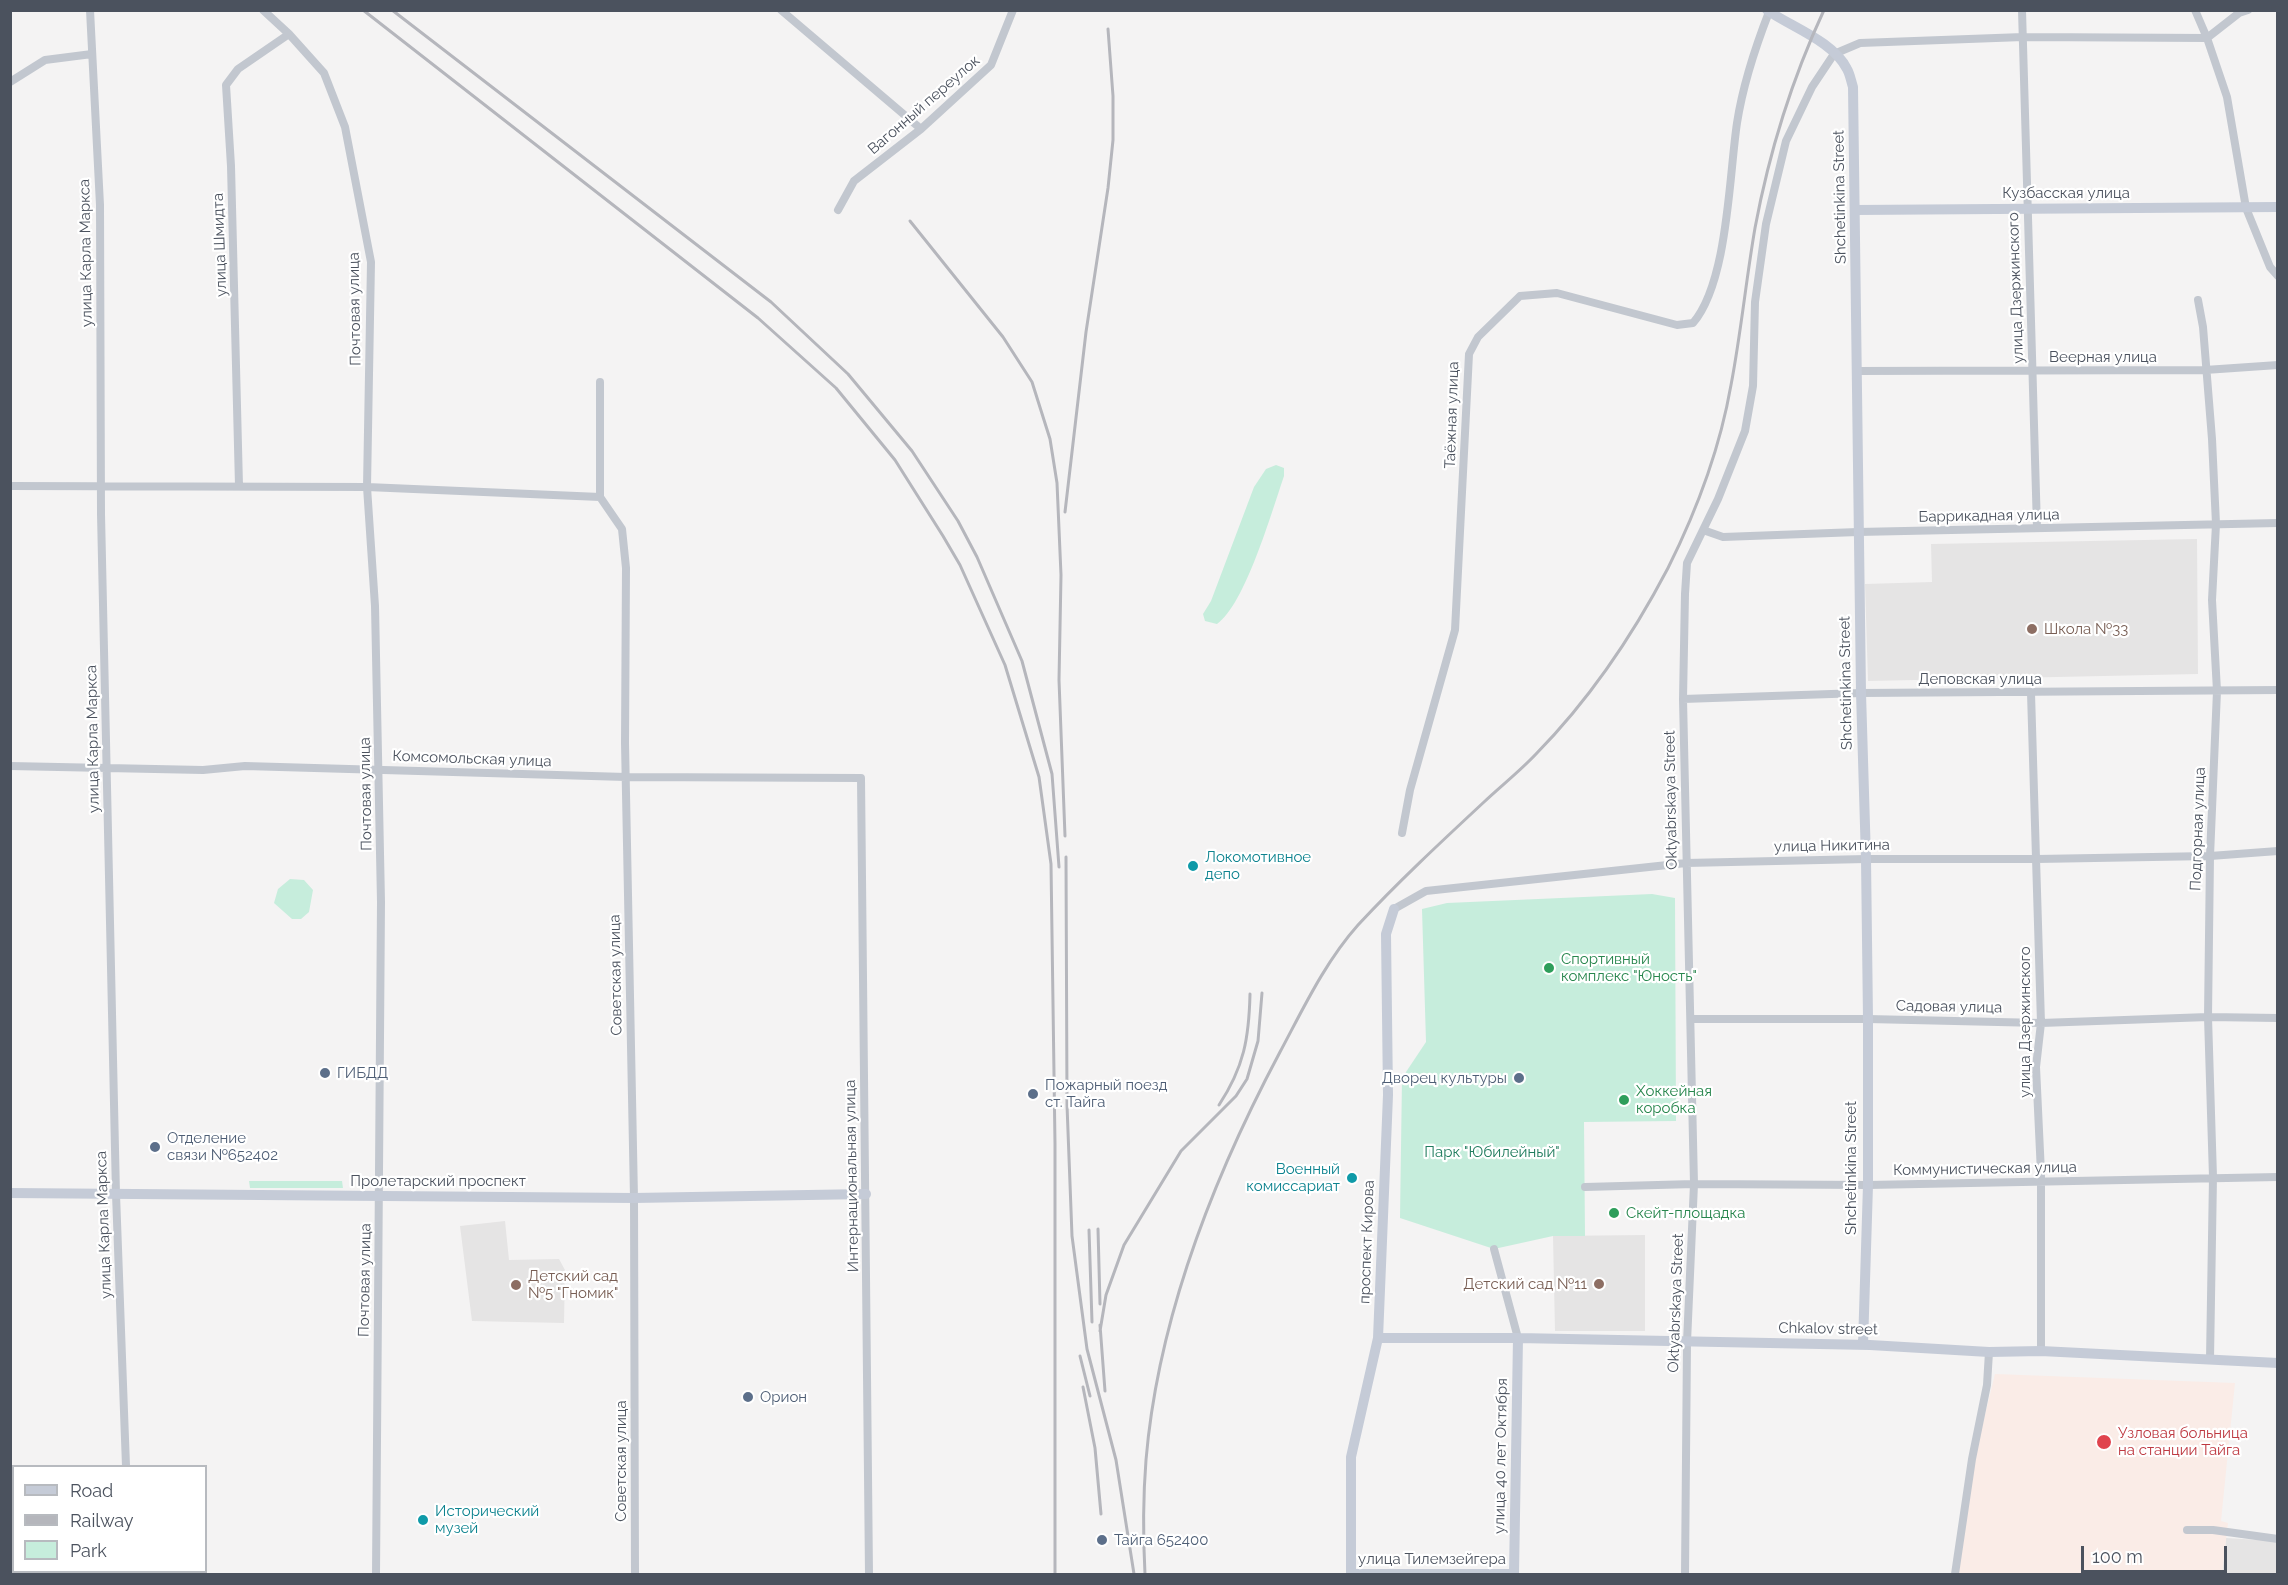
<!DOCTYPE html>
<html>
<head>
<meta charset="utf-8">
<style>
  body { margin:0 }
  #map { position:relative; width:2288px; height:1585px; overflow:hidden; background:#f4f3f3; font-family:Raleway,sans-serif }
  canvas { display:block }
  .frame { position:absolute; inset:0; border:12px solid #4b525e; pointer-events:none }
  .legend { position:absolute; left:12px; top:1465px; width:195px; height:108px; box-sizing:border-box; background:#fff; border:2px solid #b7babf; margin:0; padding:8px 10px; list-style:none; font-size:18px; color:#4b525e }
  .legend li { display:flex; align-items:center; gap:12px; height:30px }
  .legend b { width:30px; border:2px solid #b7babf }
  .scale { position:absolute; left:2081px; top:1546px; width:146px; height:27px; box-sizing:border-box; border:3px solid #4b525e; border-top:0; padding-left:8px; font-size:18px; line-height:21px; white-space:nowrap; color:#4b525e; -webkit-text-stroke:4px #fff; paint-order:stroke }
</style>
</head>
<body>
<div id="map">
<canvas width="2288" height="1585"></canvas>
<div class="frame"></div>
<ul class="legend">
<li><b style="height:8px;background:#c5cbd7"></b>Road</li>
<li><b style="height:8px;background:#b5b6bc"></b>Railway</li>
<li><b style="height:16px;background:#c6eddc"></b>Park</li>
</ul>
<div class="scale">100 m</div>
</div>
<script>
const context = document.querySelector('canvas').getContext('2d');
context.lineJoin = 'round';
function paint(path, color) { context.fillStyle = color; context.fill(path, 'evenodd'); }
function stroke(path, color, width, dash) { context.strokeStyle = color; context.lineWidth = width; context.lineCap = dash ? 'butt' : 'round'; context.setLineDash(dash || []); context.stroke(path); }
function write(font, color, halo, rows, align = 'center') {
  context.font = font + ' Raleway,sans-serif'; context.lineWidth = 4.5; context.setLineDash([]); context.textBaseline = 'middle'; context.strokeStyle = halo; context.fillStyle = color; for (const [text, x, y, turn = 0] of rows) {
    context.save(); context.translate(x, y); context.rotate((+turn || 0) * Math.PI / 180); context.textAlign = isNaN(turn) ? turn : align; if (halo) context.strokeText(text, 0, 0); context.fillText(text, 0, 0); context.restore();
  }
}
paint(new Path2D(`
  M2197 539 2198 674 1868 681 1865 584 1932 582 1931 544Z
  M505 1221 509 1260 559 1259 565 1270 564 1323 472 1321 460 1226Z
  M1645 1235V1331H1555L1553 1236Z
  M2226 1538 2277 1541V1574H2222Z`), '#e5e4e4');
paint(new Path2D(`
  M1995 1374 2235 1383 2221 1521 2228 1523 2222 1574H1955L1967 1488Z`), '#faece7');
paint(new Path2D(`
  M1276 465 1284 468V476C1272 511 1245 605 1217 624L1205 621 1203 614 1211 601 1254 487 1266 469Z
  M290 879 304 880 313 890 309 912 301 919H292L274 903 278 889Z
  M1652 894 1675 898 1676 1121 1584 1122 1585 1236H1553L1494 1249 1400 1218 1402 1078 1426 1042 1422 909 1447 903Z
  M249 1181H342L343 1188H250Z`), '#c6eddc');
stroke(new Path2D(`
  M90 10 100 205 101 514 116 1194 126 1466
  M263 10 289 34 324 73 345 127 371 262 367 487 375 606 381 902 376 1574
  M781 10 921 129
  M2022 10 2037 528
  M2195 10 2207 38 2227 97 2246 208 2270 267 2278 276
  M10 82 45 60 92 54
  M838 210 854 181 921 129 991 65 1013 10
  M2198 300 2203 327 2212 439 2216 524 2212 600 2217 691 2210 856 2208 1017 2213 1177 2210 1359
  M1856 371 2205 370 2278 365
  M600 382V497L622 529 626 568 625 743 634 1198 635 1574
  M10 486 367 487 600 497
  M239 486 231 166 226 85 238 69 289 34
  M1703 530 1723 537 1858 532 2278 523
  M2031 693 2041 1023 2036 1067 2041 1173V1351
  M1683 699 1861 693 2278 690
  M10 766 203 770 245 766 626 777 861 778 869 1574
  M1402 833 1410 790 1455 630 1469 354 1478 337 1520 296 1557 293 1677 325 1693 323C1728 282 1729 176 1737 123 1743 84 1755 48 1769 12
  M1394 909 1426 891 1686 863 1866 859H2037L2210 856 2278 851
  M1691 1019H1868L2041 1023 2208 1017 2278 1018
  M1585 1187 1694 1184 1868 1185 2278 1177
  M1494 1249 1518 1338
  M2187 1530H2213L2278 1539
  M130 1572V1574
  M1685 1574 1687 1342 1694 1184 1683 699 1685 594 1687 563 1718 499 1745 431 1753 386 1755 302 1766 224 1786 141 1812 87 1834 54 1860 43 2023 37 2207 38 2239 13 2248 10
  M1955 1574 1972 1459 1987 1385 1989 1352`), '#c2c7cf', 8);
stroke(new Path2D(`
  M1767 10C1791 27 1833 41 1847 69 1850 74 1851 81 1853 87L1861 693 1866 859 1868 1019V1185L1863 1345
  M1855 210 2278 207
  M10 1193 634 1198 866 1194
  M1378 1338H1518L1870 1345 1989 1352 2041 1351 2278 1363
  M1351 1574V1457L1378 1338 1388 1095 1386 934 1394 909
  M1351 1574H1514
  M1514 1574 1518 1338`), '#c5cbd7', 10);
stroke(new Path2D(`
  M363 10 758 318 836 388 895 460 943 536 960 565 1005 665 1039 777 1051 864 1055 1144V1574
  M392 10 771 302 848 374 912 451 958 521 977 557 1022 661 1052 774 1059 867
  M910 221 1003 337 1032 382 1050 439 1057 483 1061 575 1059 680 1065 836
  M1065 512 1086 332 1108 188 1113 140V96L1108 29
  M1066 857 1067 1105 1072 1236 1087 1349 1116 1460 1134 1574
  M1219 1105C1244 1067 1249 1038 1250 994
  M1098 1229 1100 1304
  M1089 1230 1092 1322
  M1100 1325 1105 1391
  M1100 1331 1106 1295 1124 1245 1181 1151 1236 1096 1247 1079 1258 1041 1262 993
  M1080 1356 1090 1396
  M1083 1387 1095 1448 1101 1514
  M1145 1574C1143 1537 1143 1498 1146 1460 1158 1317 1213 1178 1280 1052 1303 1009 1325 962 1358 925 1398 882 1441 842 1484 802 1501 786 1520 771 1536 754 1589 700 1633 635 1668 568 1697 510 1720 448 1731 385 1741 333 1746 280 1755 228 1769 153 1792 79 1824 10`), '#b5b6bc', 3);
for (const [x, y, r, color] of [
  [2032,629,6,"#8d6e63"],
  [1193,866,6,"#0f9aa8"],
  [1549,968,6,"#2e9e5b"],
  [325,1073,6,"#5c6f8a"],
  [1519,1078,6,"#5c6f8a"],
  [1033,1094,6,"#5c6f8a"],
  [1624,1100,6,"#2e9e5b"],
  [155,1147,6,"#5c6f8a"],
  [1352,1178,6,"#0f9aa8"],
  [1614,1213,6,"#2e9e5b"],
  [1599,1284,6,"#8d6e63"],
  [516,1285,6,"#8d6e63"],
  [748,1397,6,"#5c6f8a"],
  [2104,1442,8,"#e0444e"],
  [423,1520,6,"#0f9aa8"],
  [1102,1540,6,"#5c6f8a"]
]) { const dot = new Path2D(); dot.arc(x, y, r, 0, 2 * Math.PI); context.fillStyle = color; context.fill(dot); stroke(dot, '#fff', 2); }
write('15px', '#4b525e', '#fff', [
  ["Вагонный переулок",924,105,-41],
  ["Кузбасская улица",2066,193],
  ["Shchetinkina Street",1840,197,-91],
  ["улица Шмидта",220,245,-92],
  ["улица Карла Маркса",86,253,-91],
  ["улица Дзержинского",2016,288,-92],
  ["Почтовая улица",355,309,-91],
  ["Веерная улица",2103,357],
  ["Таёжная улица",1452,415,-88],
  ["Баррикадная улица",1989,516,-1],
  ["Деповская улица",1980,679],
  ["Shchetinkina Street",1846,683,-91],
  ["улица Карла Маркса",93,739,-91],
  ["Комсомольская улица",472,759,2],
  ["Почтовая улица",366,794,-91],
  ["Oktyabrskaya Street",1671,800,-91],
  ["Подгорная улица",2198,829,-88],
  ["улица Никитина",1832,846,-1],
  ["Советская улица",616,975,-91],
  ["Садовая улица",1949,1007,1],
  ["улица Дзержинского",2025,1022,-90],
  ["Shchetinkina Street",1851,1168,-90],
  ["Коммунистическая улица",1985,1169,-1],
  ["Интернациональная улица",852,1176,-91],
  ["Пролетарский проспект",438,1181],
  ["улица Карла Маркса",104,1225,-92],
  ["проспект Кирова",1367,1242,-88],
  ["Почтовая улица",365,1280,-89],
  ["Oktyabrskaya Street",1676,1303,-88],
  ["Chkalov street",1828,1329,1],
  ["улица 40 лет Октября",1501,1456,-89],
  ["Советская улица",621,1461,-90],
  ["улица Тилемзейгера",1432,1559]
]);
write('15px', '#785e54', '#fff', [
  ["Школа №33",2044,629],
  ["Детский сад",528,1276],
  ["№5 \"Гномик\"",528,1293],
  ["Детский сад №11",1587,1284,"right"]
], 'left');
write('15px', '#0d838f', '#fff', [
  ["Локомотивное",1205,857],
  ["депо",1205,874],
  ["Военный",1340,1169,"right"],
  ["комиссариат",1340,1186,"right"],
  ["Исторический",435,1511],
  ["музей",435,1528]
], 'left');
write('15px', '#27864d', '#fff', [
  ["Спортивный",1561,959],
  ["комплекс \"Юность\"",1561,976],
  ["Хоккейная",1636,1091],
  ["коробка",1636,1108],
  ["Скейт-площадка",1626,1213]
], 'left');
write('15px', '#4e5e75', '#fff', [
  ["ГИБДД",337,1073],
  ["Дворец культуры",1507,1078,"right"],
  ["Пожарный поезд",1045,1085],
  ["ст. Тайга",1045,1102],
  ["Отделение",167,1138],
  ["связи №652402",167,1155],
  ["Орион",760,1397],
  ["Тайга 652400",1114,1540]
], 'left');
write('15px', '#207c5e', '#fff', [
  ["Парк \"Юбилейный\"",1492,1152]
]);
write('15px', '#be3a42', '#fff', [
  ["Узловая больница",2118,1433],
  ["на станции Тайга",2118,1450]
], 'left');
</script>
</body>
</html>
